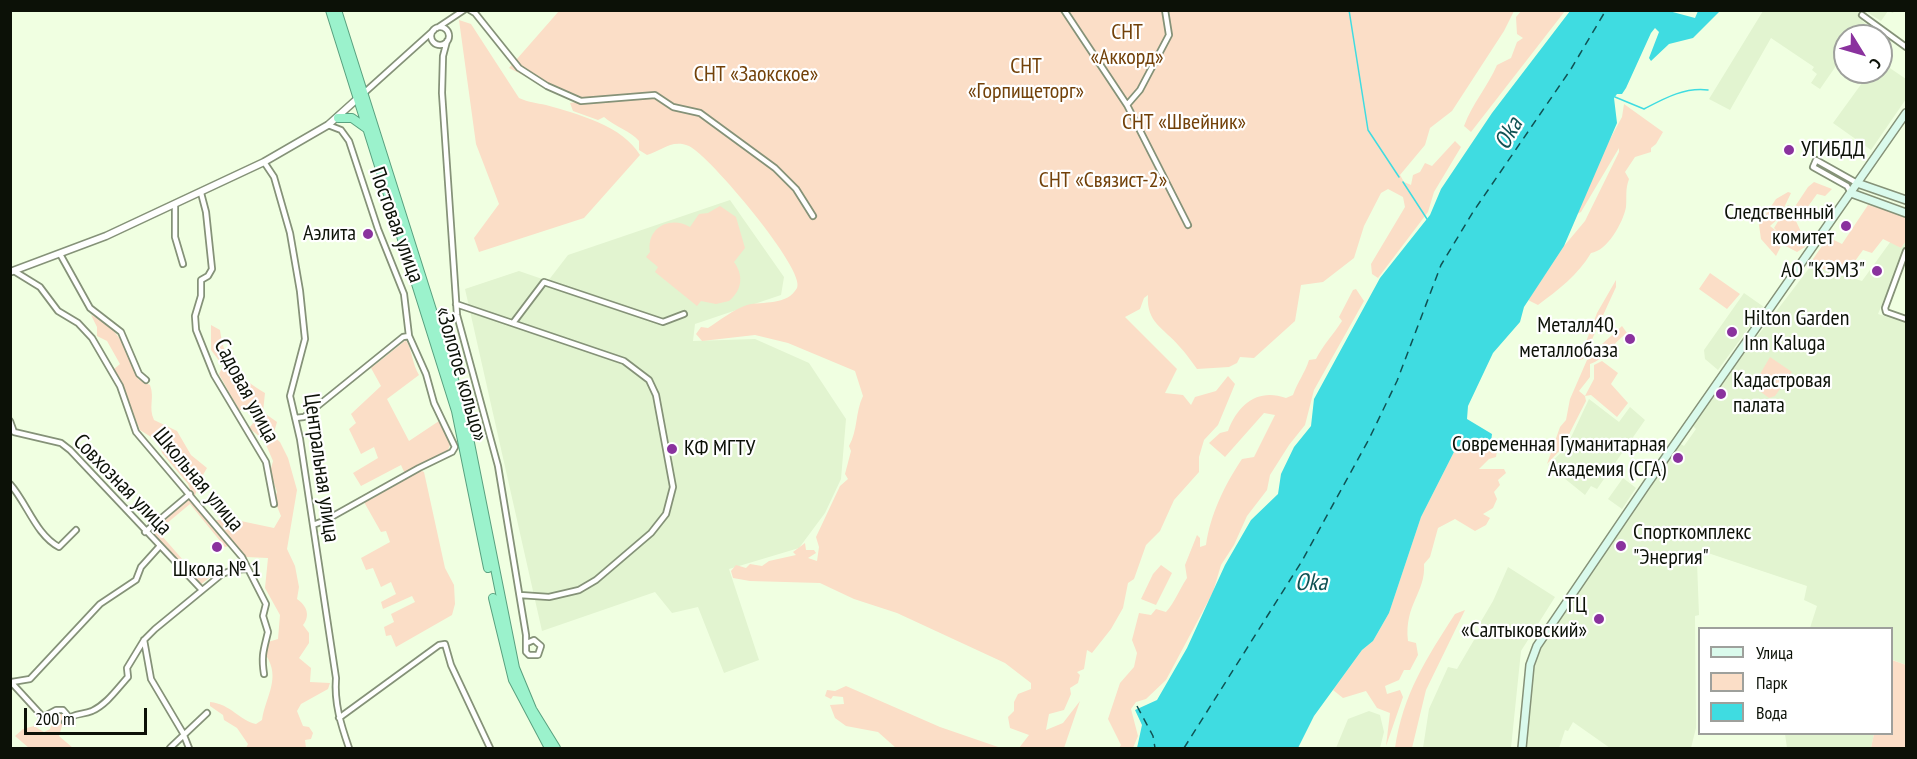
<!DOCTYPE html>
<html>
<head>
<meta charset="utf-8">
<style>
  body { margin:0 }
  #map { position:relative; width:1917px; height:759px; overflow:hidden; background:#f0ffe1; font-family:"PT Sans Narrow",sans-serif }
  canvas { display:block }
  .frame { position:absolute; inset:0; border:12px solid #0c1107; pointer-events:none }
  .legend { position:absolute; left:1698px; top:627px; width:195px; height:108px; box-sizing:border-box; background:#fff; border:2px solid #9ea09c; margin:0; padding:8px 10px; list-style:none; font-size:18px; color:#0c1107 }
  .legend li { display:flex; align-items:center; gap:12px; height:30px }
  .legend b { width:30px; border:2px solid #9ea09c }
  .north { position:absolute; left:1833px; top:24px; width:60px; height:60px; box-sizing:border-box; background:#fff; border:2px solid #9ea09c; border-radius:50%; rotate:127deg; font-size:16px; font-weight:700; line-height:24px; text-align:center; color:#0c1107 }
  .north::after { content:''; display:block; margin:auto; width:21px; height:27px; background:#8a329e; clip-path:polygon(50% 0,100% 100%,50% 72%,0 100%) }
  .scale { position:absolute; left:24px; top:708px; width:123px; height:27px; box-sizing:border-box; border:3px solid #0c1107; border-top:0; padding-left:8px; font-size:18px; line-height:21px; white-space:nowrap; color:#0c1107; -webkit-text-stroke:4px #fff; paint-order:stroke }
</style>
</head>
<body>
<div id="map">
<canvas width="1917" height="759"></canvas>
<div class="frame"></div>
<ul class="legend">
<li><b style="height:8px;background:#dafaec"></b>Улица</li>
<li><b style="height:16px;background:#fbdec7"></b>Парк</li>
<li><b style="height:16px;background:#3fdce1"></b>Вода</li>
</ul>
<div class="north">С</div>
<div class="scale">200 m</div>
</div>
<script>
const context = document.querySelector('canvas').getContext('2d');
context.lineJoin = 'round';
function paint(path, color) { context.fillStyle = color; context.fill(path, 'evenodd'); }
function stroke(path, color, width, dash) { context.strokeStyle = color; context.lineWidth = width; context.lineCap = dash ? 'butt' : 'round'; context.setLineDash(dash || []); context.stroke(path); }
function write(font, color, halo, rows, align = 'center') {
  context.font = font + ' "PT Sans Narrow",sans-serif'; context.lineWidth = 4.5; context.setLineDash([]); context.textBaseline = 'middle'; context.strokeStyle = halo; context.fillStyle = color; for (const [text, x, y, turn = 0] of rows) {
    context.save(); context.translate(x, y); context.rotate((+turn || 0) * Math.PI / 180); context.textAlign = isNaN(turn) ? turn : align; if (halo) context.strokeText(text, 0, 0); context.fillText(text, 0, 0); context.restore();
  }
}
paint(new Path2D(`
  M1763 11H1894L1893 13 1888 11 1881 21 1867 12 1862 21 1878 33 1876 36H1845V53L1820 89 1811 83 1817 74 1812 70 1814 67 1771 38 1730 110 1709 99Z
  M1881 62 1906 79V99L1871 150 1833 123 1870 72H1881Z
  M730 200 784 277 781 295 695 324 693 341 755 339 809 363 846 419 841 479 825 513 799 548 729 569 759 660 724 673 698 607 672 613 655 592 542 631 465 289 519 271 548 281 568 255Z
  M1891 241 1901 248 1906 241V247L1878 314 1906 323V665L1893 660 1892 663V628H1810L1817 606 1804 600 1807 586 1705 552 1703 561 1697 562 1699 615 1695 616 1696 728 1691 748H1610L1573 722 1568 731 1565 730 1559 748H1525L1533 662 1538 651 1679 443 1684 446 1696 429 1692 425 1724 380 1810 267 1816 266 1862 281Z
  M1744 293 1764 307 1718 370 1705 359 1704 350Z
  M1589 399 1619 422 1630 407 1645 420 1597 489 1591 486 1585 495 1548 465 1566 448Z
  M1623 478 1636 488 1622 509 1608 499Z
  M1508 567 1555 597 1521 651 1511 748H1423L1429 709 1448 667 1457 669 1481 628 1480 623 1493 601Z
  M1369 711 1380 715 1384 732 1380 748H1336L1348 719Z
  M1785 734H1874L1871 748H1787Z`), '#e2f4d0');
paint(new Path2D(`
  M1522 10 1565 11 1471 132 1464 126C1472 104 1488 86 1497 65L1511 58 1517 42 1523 38 1517 34 1516 17Z
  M559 11H1514L1504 31 1452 111 1430 128 1425 145 1400 175 1404 182 1411 185 1413 175 1420 172 1425 163 1432 166 1455 141 1461 147 1434 192 1428 212 1378 278 1372 274 1371 264 1405 207 1403 197 1388 189 1381 193 1364 226 1354 258 1323 282 1301 285 1295 321 1254 358 1240 357 1237 363 1229 367 1197 369C1191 361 1186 353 1179 346 1164 328 1146 323 1148 295L1144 298 1140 309 1125 317 1177 369 1165 393 1183 395 1191 405 1195 397 1216 391 1228 376 1235 384 1218 425 1204 440 1199 457V472L1174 500 1160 531 1146 545 1134 579 1128 583 1123 608 1111 629 1092 653 1087 650 1084 669 1077 672 1080 675 1078 683 1070 688 1071 694 1064 710 1049 714 1046 730 1063 723 1080 701 1064 748H1019L1029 735 1010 728 1008 717 1014 711V702L1018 694 1031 689V683L1005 663 897 613 854 599 820 583 750 581 733 578 731 571 736 565 746 568 750 564 762 566 769 561 796 555 793 552 805 543 806 550H814L816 553 808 558 817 561 819 547 816 537 840 486 848 479 845 474 851 451 849 446C858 430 855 413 863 396L855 371 788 343 755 335 702 341 696 334 701 327 708 328C720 320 733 310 747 305 763 301 787 306 797 288 807 271 709 155 689 146 671 139 662 151 647 155L639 150V141C632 132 614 126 604 117L598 120 573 111 570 103 577 102 509 68Z
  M459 20 471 24 519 98C527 102 537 103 546 105 578 114 623 126 640 155L584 218 479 252 474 238 499 204 476 144Z
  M1624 104 1663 132 1656 144 1651 148V152L1635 157 1625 172 1629 179C1625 190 1627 196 1626 207 1623 223 1607 251 1591 253 1578 275 1558 290 1538 305L1528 300 1564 246 1585 221 1619 152V148L1581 212 1577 214 1597 163 1622 117Z
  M1814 182 1832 189 1825 196 1817 194 1799 219H1795L1803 236H1808L1805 247 1797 252 1782 244 1776 256 1761 239 1759 225 1776 199 1788 192 1791 193 1779 218 1770 226 1780 234 1774 228 1788 205 1794 208 1808 187Z
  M1868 205 1906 216V241L1901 248 1883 239 1872 253 1863 250 1845 275 1809 265 1828 237 1842 244Z
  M720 206 736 217 745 248 734 262C744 276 742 290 729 301L716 304 701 301 697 306 655 272 658 267 646 257 650 252C646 228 670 215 690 227L699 214 708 213Z
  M1710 273 1740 294 1727 309 1699 289Z
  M1616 280V287L1583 359 1579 360 1597 313Z
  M1356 289 1364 301 1314 390 1305 425 1289 445 1270 475 1267 490 1247 516 1234 545 1221 565 1213 592 1166 680 1146 699 1136 702 1131 709 1138 736 1133 748H1119L1121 745 1108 719 1120 683 1134 667 1137 653 1132 640 1139 613 1151 615 1156 609 1166 612C1175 602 1179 590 1187 578L1185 565 1197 535 1200 538V547L1206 545C1210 515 1225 484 1242 459L1254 457 1275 415 1264 413 1225 457 1209 443 1220 433 1228 431C1238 404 1258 388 1286 398L1293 395C1298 381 1305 373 1309 360L1316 359C1323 345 1333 335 1342 321L1339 317 1353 290Z
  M91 315C119 327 129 352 138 379L150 385C155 398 148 407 154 420L177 431 191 455 207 468 200 480 193 502 208 520H236L274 528 281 516 274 499 277 492 270 472 273 461 264 440 249 428 254 422 249 409 239 410 219 374 223 366 211 350V325L220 330C224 362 238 377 265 393L263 412 277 422 273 436 280 442 288 458 297 490 287 549 295 566 299 587 297 599C306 605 311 615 303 625L309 633V643L299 658 311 668 310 682 330 683 328 689 301 704 297 711 303 726 309 727 313 733 311 739 305 740 306 748H246L248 744 237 728 224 720 223 715 210 706V702C231 704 240 721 256 724L262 720C266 695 281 679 266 655L268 642 278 639 280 615 265 588 268 558 246 557 235 544 225 547 190 504 160 529 162 536 197 576H205L206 570 213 566 222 568 200 585 148 532 191 492 188 484 162 453 159 442 140 430 114 369 120 364 107 341 97 336V327Z
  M1622 326 1627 333C1613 343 1605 359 1590 364V377L1579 391 1585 396 1594 379V365L1602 361 1618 373 1611 384 1628 403 1617 417 1591 395 1585 396 1586 401 1562 448 1547 464 1560 427 1566 420 1570 399 1587 360 1597 356 1601 345Z
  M406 340C413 352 412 364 419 375L387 399 409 441 439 421 450 445 448 450 405 474 401 465 361 486 353 473 378 458 374 447 361 454 349 429 356 423 351 414 381 386 371 368Z
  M1770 357 1792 372 1775 396 1769 398 1757 389 1756 381Z
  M1463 446 1475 452 1497 450 1496 457 1489 459 1479 469H1504L1506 473 1498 480 1500 485 1494 492 1497 499 1493 508 1483 514 1490 518 1486 525 1475 531 1455 519 1438 528 1430 557 1424 564C1426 593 1404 604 1408 641L1416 643 1418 655 1410 670H1404L1399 680 1385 686 1387 694 1400 690 1403 697 1386 746 1390 713 1377 708 1366 691 1343 698 1333 690 1362 650 1373 641 1389 613 1421 517 1456 448Z
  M420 470 424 472 445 568 454 585 455 604 452 615 396 647 391 635 386 636 384 627 394 622 391 614 415 602 412 596 383 609 381 602 396 594 391 582 381 587 373 568 366 570 361 558 390 542 386 531 381 532 364 502Z
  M1161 565 1172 573 1156 605 1141 599 1153 574Z
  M1465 610 1426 690 1412 748H1395C1403 694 1426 659 1455 614Z
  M1892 660 1906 665V748H1871L1874 734H1892Z
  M846 686 940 727 1001 748H896L878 732 846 726 835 718 830 705 844 704 843 697 833 696 831 699 825 696 827 690 835 691Z
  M62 713 65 716 59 736 73 748H29L15 736 23 729 34 726 44 732 50 729 56 714Z`), '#fbdec7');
paint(new Path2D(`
  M1570 11H1669L1695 18 1698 11H1720L1693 38 1669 44 1651 61 1649 58 1659 32 1655 28 1651 33 1626 88 1622 94H1617L1614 98 1617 123 1564 246 1524 307 1520 322 1493 353 1468 406 1467 419 1492 434 1491 442 1475 450 1463 444 1456 448 1421 517 1389 613 1373 641 1362 650 1314 716 1298 748H1137L1142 725 1135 710 1157 700 1187 648 1225 565 1251 520 1278 494 1281 474 1294 447 1311 426 1314 399 1380 278 1430 215 1441 189 1492 113Z`), '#3fdce1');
stroke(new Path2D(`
  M1349 10 1368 130 1399 177
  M1615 97 1644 109C1665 98 1685 87 1708 90
  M1403 182 1427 219`), '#3fdce1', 1.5);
stroke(new Path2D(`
  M1137 706 1153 736 1155 748
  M1184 748 1302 561 1369 439 1397 381 1441 265 1473 212 1571 69 1606 10`), '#105254', 1.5, [8, 6]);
const minor = new Path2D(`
  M470 10 475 13 519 68 547 86 581 101 655 95 673 107 700 113 775 168 796 189 813 216
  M1064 10 1127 105 1188 225
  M1862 15 1906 47
  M431 36a9 9 0 1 1 18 0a9 9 0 1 1-18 0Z
  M437 28 464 10
  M447 41 443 56 442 93 457 315 498 466 526 635V652L529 655H538L541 646 534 640 527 643
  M364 93 434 30
  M1127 105 1140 90 1169 35 1165 10
  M264 162 274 177 290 233 300 291 305 339 290 396 300 439 336 678C334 703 341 725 349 748
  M201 193 206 212 212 269 208 276 201 280V296L195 316 196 330 214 375 266 462 274 504
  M1851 193 1847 186 1813 167 1816 160 1857 183
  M175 206V237L183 264
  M1906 251 1885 308 1886 312 1906 319
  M60 254 90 308 121 332 139 374 146 380
  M14 271 40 287 58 311 78 323 92 338 120 386 136 432 242 557 266 604 263 616 268 632C264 649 261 655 264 674
  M456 304 624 361 649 380 656 395 673 487 666 514 651 533 596 580 579 590 549 597 520 595
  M513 323 544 282 663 322 684 314
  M295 418 304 417 403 337 409 336
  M10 421 14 432 61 443 70 450 202 590
  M10 484C27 503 36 535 59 547L76 530
  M313 525 326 520 419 468 452 452 455 447 434 403 426 374 409 336 404 294 378 229 349 141 341 130 328 125
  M145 532 190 494
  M144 640 151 679 183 733 189 748
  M10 681 43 717 56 710H63L69 717
  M12 682 30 679 100 604 136 580 141 567 159 547
  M339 718 439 645 445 644 451 665 490 748
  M65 722C72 713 82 715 92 711 107 704 117 689 128 677L127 668 144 640 155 629 222 574 233 570 247 569
  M170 748 207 713`);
const tertiary = new Path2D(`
  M10 272 106 236 264 162 328 125 357 99`);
const secondary = new Path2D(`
  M1857 183 1906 200
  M1851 193 1906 213
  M1522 748 1530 665 1537 646 1647 484 1906 113`);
const trunk = new Path2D(`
  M330 10 456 411 488 568
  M337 10 463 408 515 668 532 709 556 748
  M338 118H352L366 128
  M493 598 513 680 549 748`);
stroke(minor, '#859278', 8);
stroke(tertiary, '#859278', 9);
stroke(secondary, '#859278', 10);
stroke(trunk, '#59a17f', 10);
stroke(minor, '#fff', 4.5);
stroke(tertiary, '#fff', 6);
stroke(secondary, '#dafaec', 7);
stroke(trunk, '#9bf2cc', 8);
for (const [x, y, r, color] of [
  [1789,150,6,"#8a329e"],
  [1846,226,6,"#8a329e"],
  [368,234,6,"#8a329e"],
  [1877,271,6,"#8a329e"],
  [1732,332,6,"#8a329e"],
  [1630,339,6,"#8a329e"],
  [1721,394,6,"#8a329e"],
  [672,449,6,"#8a329e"],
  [1678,458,6,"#8a329e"],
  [1621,546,6,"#8a329e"],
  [217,547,6,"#8a329e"],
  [1599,619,6,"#8a329e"]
]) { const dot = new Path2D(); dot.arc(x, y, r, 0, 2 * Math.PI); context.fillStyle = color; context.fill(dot); stroke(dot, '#fff', 2); }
write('22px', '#724109', '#fff', [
  ["СНТ",1127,33],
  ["«Аккорд»",1127,58],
  ["СНТ",1026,67],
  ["«Горпищеторг»",1026,92],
  ["СНТ «Заокское»",756,75],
  ["СНТ «Швейник»",1184,123],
  ["СНТ «Связист-2»",1103,181]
]);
write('22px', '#0c1107', '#fff', [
  ["УГИБДД",1801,150,"left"],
  ["Следственный",1834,213],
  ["комитет",1834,238],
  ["Аэлита",356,234],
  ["АО \"КЭМЗ\"",1865,271],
  ["Hilton Garden",1744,319,"left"],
  ["Inn Kaluga",1744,344,"left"],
  ["Металл40,",1618,326],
  ["металлобаза",1618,351],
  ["Кадастровая",1733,381,"left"],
  ["палата",1733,406,"left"],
  ["Современная Гуманитарная",1666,445],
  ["Академия (СГА)",1666,470],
  ["КФ МГТУ",684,449,"left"],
  ["Спорткомплекс",1633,533,"left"],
  ["\"Энергия\"",1633,558,"left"],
  ["Школа № 1",217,570,"center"],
  ["ТЦ",1587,606],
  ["«Салтыковский»",1587,631]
], 'right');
write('22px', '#0c1107', '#fff', [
  ["Постовая улица",396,225,70],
  ["«Золотое кольцо»",461,374,74],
  ["Садовая улица",246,391,62],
  ["Центральная улица",321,468,82],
  ["Школьная улица",198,480,50],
  ["Совхозная улица",122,485,46]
]);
write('italic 24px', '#105254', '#fff', [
  ["Oka",1509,134,-61],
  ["Oka",1311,583]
]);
</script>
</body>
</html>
